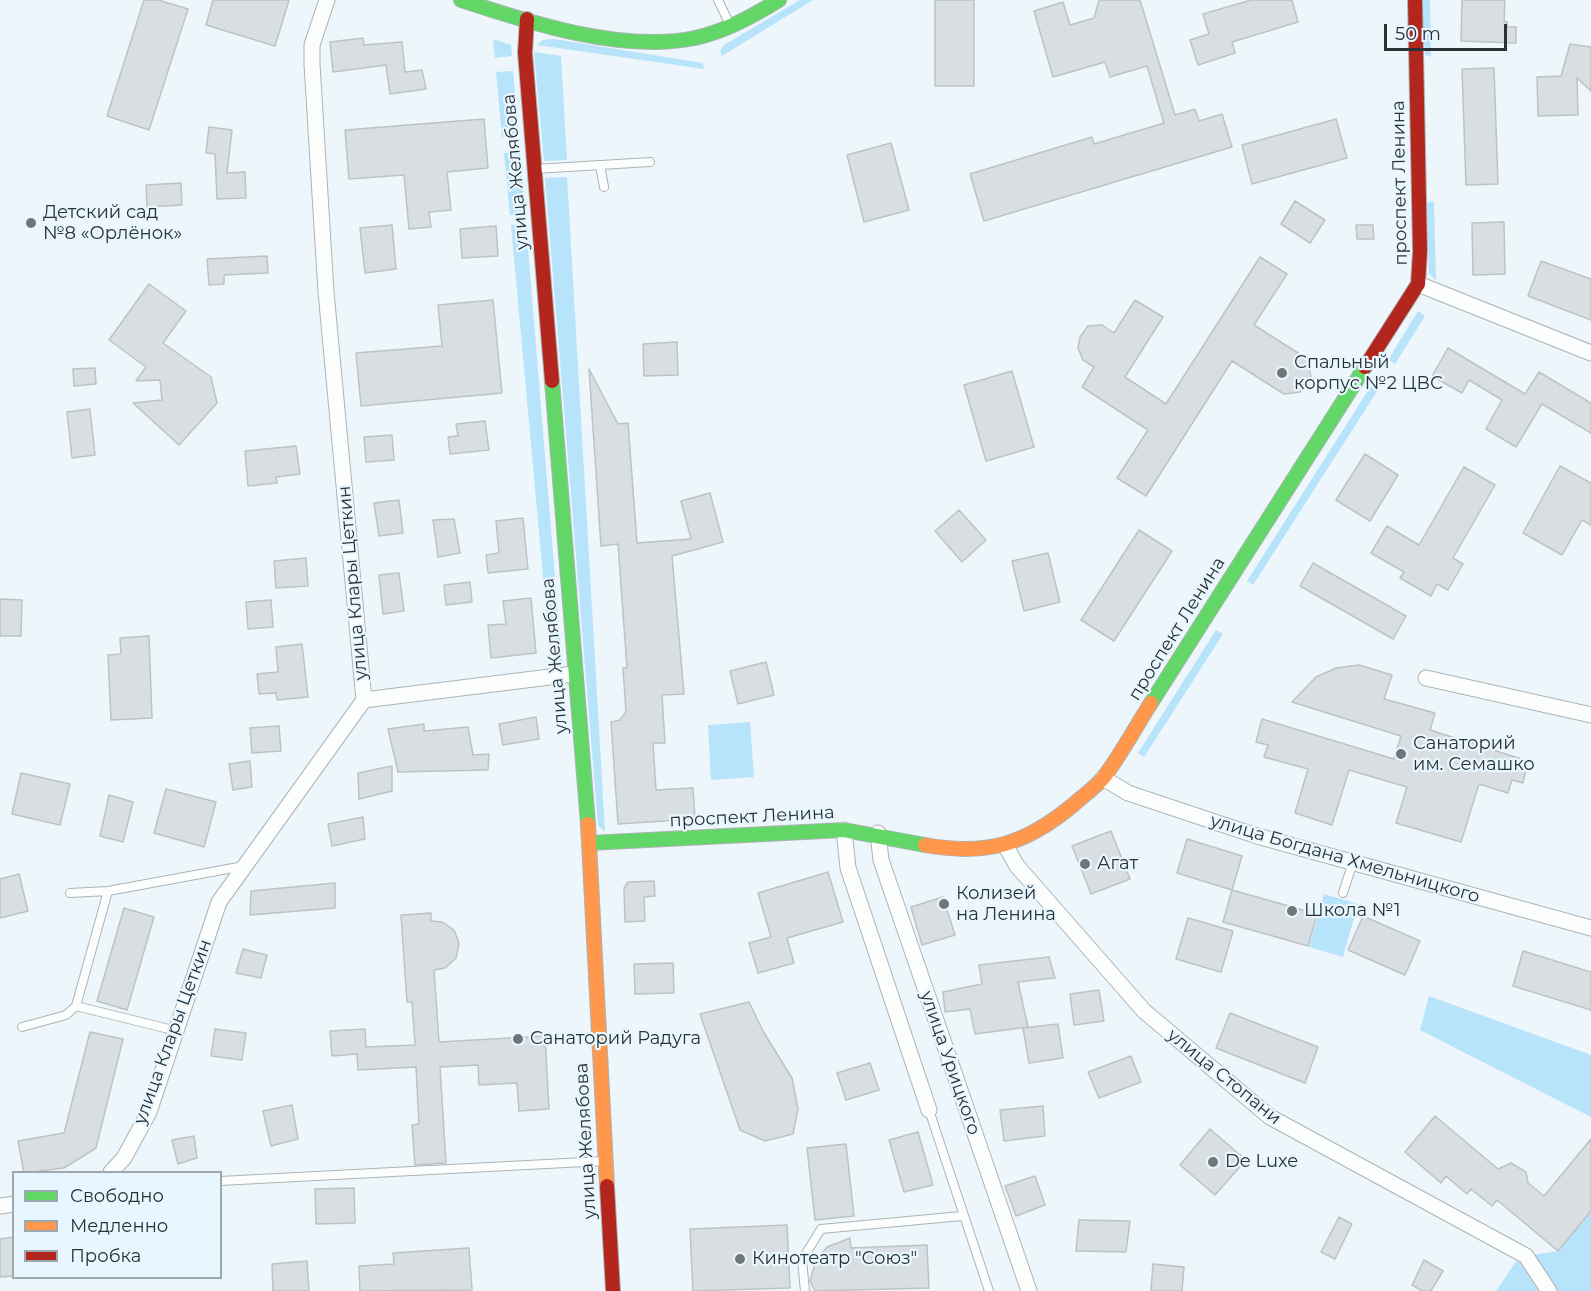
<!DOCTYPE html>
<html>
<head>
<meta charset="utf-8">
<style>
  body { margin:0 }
  #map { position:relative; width:1591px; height:1291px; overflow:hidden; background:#edf6fa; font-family:Montserrat,sans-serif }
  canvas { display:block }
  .legend { position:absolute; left:12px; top:1171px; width:210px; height:108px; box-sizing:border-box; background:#e8f7ff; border:2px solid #9ca8ae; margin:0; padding:8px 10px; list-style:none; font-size:18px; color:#2b3134 }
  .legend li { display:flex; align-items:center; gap:12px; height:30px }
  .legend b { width:30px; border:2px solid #9ca8ae }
  .scale { position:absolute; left:1384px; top:24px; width:123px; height:27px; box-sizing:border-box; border:3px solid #2b3134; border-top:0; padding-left:8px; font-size:18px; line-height:21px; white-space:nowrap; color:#2b3134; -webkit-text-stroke:4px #e8f7ff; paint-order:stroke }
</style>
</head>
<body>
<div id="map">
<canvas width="1591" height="1291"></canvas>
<ul class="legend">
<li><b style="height:8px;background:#63d668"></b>Свободно</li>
<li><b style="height:8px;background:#ff974d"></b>Медленно</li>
<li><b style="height:8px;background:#b3261e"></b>Пробка</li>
</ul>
<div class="scale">50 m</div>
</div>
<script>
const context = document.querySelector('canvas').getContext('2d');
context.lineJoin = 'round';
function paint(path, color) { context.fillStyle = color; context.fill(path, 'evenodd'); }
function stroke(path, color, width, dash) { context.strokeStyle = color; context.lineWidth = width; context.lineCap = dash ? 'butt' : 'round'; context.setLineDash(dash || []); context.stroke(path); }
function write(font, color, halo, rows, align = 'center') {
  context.font = font + ' Montserrat,sans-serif'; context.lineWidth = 4.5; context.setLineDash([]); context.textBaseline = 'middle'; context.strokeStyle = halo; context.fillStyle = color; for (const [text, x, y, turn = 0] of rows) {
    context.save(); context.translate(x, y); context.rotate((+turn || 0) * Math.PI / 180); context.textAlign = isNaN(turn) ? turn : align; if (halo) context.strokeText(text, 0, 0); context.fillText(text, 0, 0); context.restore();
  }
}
paint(new Path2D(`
  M800 0H813L722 56 720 51 724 45Z
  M1421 0H1430L1431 57 1425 55Z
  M493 39 511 45 512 56 495 58Z
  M554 39 703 63 704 69 537 45 543 40Z
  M534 52 561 56 567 160 544 161Z
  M513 71 519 135 502 137 496 72Z
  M520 152 526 214 510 215 504 153Z
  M567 177 605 832 598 825 545 178Z
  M1434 201 1436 281 1429 273 1427 203Z
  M526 224 562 663 551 664 511 225Z
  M1418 311 1425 316 1395 364 1388 360Z
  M1376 378 1383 382 1253 585 1247 581Z
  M1216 630 1223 634 1144 757 1138 753Z
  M750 722 754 777 711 780 708 725Z
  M1324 894 1358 904 1343 957 1309 947Z
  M1429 996 1591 1055V1117L1420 1030Z
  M1591 1211V1291H1496L1515 1263 1526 1256 1558 1251Z`), '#b7e3fb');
const building = new Path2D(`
  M144 0H158L188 9 149 130 107 116Z
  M213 0H289L275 46 206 25Z
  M935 0H974V86H935Z
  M1099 0H1140L1175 115 1195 109 1199 121 1222 114 1232 147 984 221 970 174 1092 137 1094 144 1164 123 1147 66 1110 77 1105 62 1053 77 1034 11 1063 2 1070 25 1094 18Z
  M1251 0H1292L1298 22 1232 42 1235 53 1198 65 1190 40 1209 34 1203 14Z
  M1462 0H1505L1504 21 1507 22V27H1516V43L1461 41Z
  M363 38 364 45 402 42 405 72 422 70 426 89 390 94 386 65 333 72 330 42Z
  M1570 44 1591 47V91L1577 78 1578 115 1538 116 1537 77 1561 76Z
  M1494 68 1498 184 1466 185 1462 69Z
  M484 119 488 168 447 172 451 210 429 212 431 227 409 229 404 175 349 179 345 130Z
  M1336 119 1347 158 1252 184 1242 145Z
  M209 127 232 130 227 173 245 172 246 198 217 199 215 154 206 153Z
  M891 143 909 210 864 222 847 155Z
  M181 183 182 205 147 207 146 185Z
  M1295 201 1325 220 1310 243 1281 224Z
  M1504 222 1505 274 1473 275 1472 223Z
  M392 225 396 269 365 273 360 228Z
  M1356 225H1373L1374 239H1357Z
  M496 226 498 256 462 258 460 229Z
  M267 256 268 273 224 275V284L209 285 207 259Z
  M1260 257 1287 274 1254 325 1309 360 1311 379 1300 392 1284 394 1232 361 1146 496 1117 478 1148 430 1082 387 1094 367 1083 360 1078 348 1080 337 1088 326 1102 325 1114 333 1135 300 1163 317 1125 377 1166 404Z
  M1541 261 1591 279V320L1528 296Z
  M149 284 186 311 163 343 211 377 217 403 179 445 133 403 162 400 160 380 136 381 146 367 109 340Z
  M493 300 502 393 361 406 356 353 442 346 438 305Z
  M677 342 678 375 644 376 643 344Z
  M1448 348 1525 394 1539 372 1591 403V433L1542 404 1516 447 1486 429 1502 400 1469 380 1462 393 1432 376Z
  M95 368 96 384 74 386 73 369Z
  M589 369 618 424 628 423 637 543 691 539 681 501 710 493 723 542 672 556 684 694 662 695 665 743H653L656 790 693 788 695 819 618 824 611 722 620 720 626 712 623 668H627L618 544 601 546Z
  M1012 371 1034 447 986 461 964 385Z
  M90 409 95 455 72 458 67 412Z
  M485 421 489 450 450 454 448 437 458 436 456 424Z
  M392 435 394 460 366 462 364 437Z
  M296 446 300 474 276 477 277 483 248 486 245 451Z
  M1365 454 1398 475 1370 521 1336 500Z
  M1560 466 1591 483V525L1582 520 1562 555 1523 533Z
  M1464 467 1495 485 1453 558 1463 564 1448 590 1437 584 1431 596 1400 578 1404 572 1371 553 1387 526 1419 545Z
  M399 500 403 533 379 536 374 503Z
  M959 510 986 540 962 562 935 531Z
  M523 518 528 569 488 573 486 555 499 553 496 521Z
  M454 519 460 553 438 557 433 520Z
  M1139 530 1172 551 1114 641 1081 620Z
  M1048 553 1060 602 1024 611 1012 561Z
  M306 558 308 586 276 588 274 561Z
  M1313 563 1406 616 1393 639 1300 586Z
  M399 573 404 611 383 614 379 575Z
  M470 582 472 602 446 605 444 585Z
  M531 598 536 653 491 658 488 625 506 624 503 601Z
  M0 599 22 600 21 636H0Z
  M271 600 273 627 248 629 246 602Z
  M149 636 152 718 111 720 108 655 121 654 120 638Z
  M302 644 308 697 277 700 276 693 259 694 257 674 278 672 276 647Z
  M766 662 774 695 738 704 730 671Z
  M1359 665 1392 675 1384 699 1435 713 1430 730 1528 761 1523 783 1512 780 1508 793 1479 784 1461 842 1396 823 1407 787 1349 770 1332 825 1295 813 1308 769 1264 757 1268 745 1256 742 1262 719 1394 759 1401 736 1292 702 1316 677 1336 668Z
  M536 717 539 739 503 745 499 724Z
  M424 724V731L468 727 473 755 489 754 488 770 398 772 388 729Z
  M279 726 281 751 252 753 250 728Z
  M250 761 252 787 233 790 229 764Z
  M392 766V791L359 799 358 773Z
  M21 773 70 784 60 825 12 814Z
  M166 789 216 802 204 847 154 833Z
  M109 795 133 802 123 842 100 836Z
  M363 817 365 839 332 846 328 824Z
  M1111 831 1130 879 1091 894 1072 846Z
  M1187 839 1242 856 1232 890 1177 873Z
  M828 872 843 922 787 938 794 963 758 973 749 943 771 937 758 893Z
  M19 874 28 911 0 918V879Z
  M654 881 655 896 644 897 645 921 625 922 624 888 628 882Z
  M335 883V908L250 915 251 891Z
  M1232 890 1317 914 1308 946 1223 922Z
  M943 897 955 935 922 945 911 907Z
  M124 908 154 917 127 1010 97 1001Z
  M431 913V921L442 922 454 930 459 943 456 958 445 968 434 970 439 1042 545 1036 549 1109 519 1111 517 1083 479 1085 478 1065 440 1067 446 1163 415 1165 412 1125 419 1124 416 1067 358 1070 357 1054 332 1056 330 1031 365 1029 366 1047 415 1045 412 1002H407L401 915Z
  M1363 916 1420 941 1405 975 1348 950Z
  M1188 918 1233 931 1221 972 1176 959Z
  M243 949 267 955 261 978 236 973Z
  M1523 951 1591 972V1010L1513 986Z
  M1049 957 1055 978 1018 982 1028 1027 975 1034 970 1009 945 1012 943 992 982 984 979 965Z
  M673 963 674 993 635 994 634 964Z
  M1099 990 1104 1021 1074 1025 1070 994Z
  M749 1002 764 1033 792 1078 798 1109 793 1134 765 1141 740 1130 700 1014Z
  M1230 1013 1318 1047 1305 1083 1216 1048Z
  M1058 1024 1063 1058 1029 1063 1023 1028Z
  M215 1029 246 1033 242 1060 211 1056Z
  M90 1032 123 1039 96 1148 64 1168 24 1173 18 1141 64 1133Z
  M1131 1056 1141 1082 1099 1098 1088 1072Z
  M870 1063 879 1090 846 1100 837 1073Z
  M292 1105 298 1139 271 1146 263 1111Z
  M1043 1106 1045 1136 1004 1141 1000 1110Z
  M1435 1116 1498 1169 1511 1163 1526 1172 1528 1183 1544 1196 1591 1139V1211L1558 1251 1497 1200 1492 1206 1471 1189 1467 1194 1446 1176 1441 1183 1405 1152Z
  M1210 1129 1246 1160 1215 1195 1180 1165Z
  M918 1132 933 1185 904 1192 889 1140Z
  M194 1136 197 1158 178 1164 172 1140Z
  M846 1144 854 1216 815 1220 807 1148Z
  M1035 1176 1045 1205 1016 1216 1005 1186Z
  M354 1188 355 1223 316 1224 315 1189Z
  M1339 1217 1352 1224 1335 1259 1321 1252Z
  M1079 1220 1130 1221 1126 1252 1076 1251Z
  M787 1225 790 1288 693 1291 690 1229Z
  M14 1237V1276L0 1277V1239Z
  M850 1238 851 1248 927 1245 929 1288 815 1291 810 1281 815 1263 827 1247Z
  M469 1248 472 1290 360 1291 359 1266 394 1264 393 1253Z
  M1424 1260 1443 1271 1431 1291H1422L1412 1285Z
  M307 1261 309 1291H273L272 1264Z
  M1153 1264 1184 1267 1182 1291H1151Z`);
paint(building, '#d8dee2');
stroke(building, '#bcc3c6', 1.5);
const lane = new Path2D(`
  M718 0 730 25
  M600 165 604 187
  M535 169 650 162
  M70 893 108 891 244 866
  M1343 893 1353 862
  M76 1006 177 1031
  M22 1027 66 1015 76 1006 108 891
  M929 1110 989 1291
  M220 1181 604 1161
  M805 1291 802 1260 821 1229 962 1216`);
const street = new Path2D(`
  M1418 284 1591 353
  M1426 678 1591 715
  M364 700 574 674
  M1103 778 1128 793 1257 836 1591 928
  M844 830 848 868 929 1110
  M878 833 881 860 1029 1291
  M1005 845 1017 866 1144 1011 1270 1117 1526 1256 1549 1291
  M111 1172 124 1158 149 1112 219 902 364 700 326 292 312 64V45L327 0
  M0 1206 14 1204`);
const fast = new Path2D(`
  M461 0C530 23 623 53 695 38 726 31 753 16 779 0
  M552 381 588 824
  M1151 703 1365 367
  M589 843 844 830 925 845`);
const slow = new Path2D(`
  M588 824 607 1186
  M925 845C986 856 1025 845 1073 805 1083 796 1096 787 1104 777 1121 754 1135 728 1151 703`);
const jam = new Path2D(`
  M527 19 525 53 552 381
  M1365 367 1418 284 1420 251 1415 0
  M607 1186 613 1291`);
stroke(lane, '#acb3b6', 10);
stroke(street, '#acb3b6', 17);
stroke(fast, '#acb3b6', 16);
stroke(slow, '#acb3b6', 16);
stroke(jam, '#acb3b6', 16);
stroke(lane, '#fcfefe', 8);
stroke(street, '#fcfefe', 15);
stroke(fast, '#63d668', 14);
stroke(slow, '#ff974d', 14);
stroke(jam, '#b3261e', 14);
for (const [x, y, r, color] of [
  [31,223,6,"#6f7679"],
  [1282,373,6,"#6f7679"],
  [1401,754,6,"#6f7679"],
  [1085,864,6,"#6f7679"],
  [944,904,6,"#6f7679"],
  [1292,911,6,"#6f7679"],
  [518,1039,6,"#6f7679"],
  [1213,1162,6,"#6f7679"],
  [740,1259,6,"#6f7679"]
]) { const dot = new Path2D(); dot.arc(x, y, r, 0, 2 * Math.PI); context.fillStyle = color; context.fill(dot); stroke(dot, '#e8f7ff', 2); }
write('18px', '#2b3134', '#e8f7ff', [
  ["улица Желябова",516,172,-95],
  ["проспект Ленина",1400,183,-91],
  ["улица Клары Цеткин",353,583,-95],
  ["проспект Ленина",1177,629,-58],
  ["улица Желябова",555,656,-95],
  ["проспект Ленина",752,817,-3],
  ["улица Богдана Хмельницкого",1345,859,16],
  ["улица Клары Цеткин",173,1032,-70],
  ["улица Урицкого",950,1063,71],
  ["улица Стопани",1224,1077,39],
  ["улица Желябова",586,1141,-93]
]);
write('18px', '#2b3134', '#e8f7ff', [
  ["Детский сад",43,213],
  ["№8 «Орлёнок»",43,234],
  ["Спальный",1294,363],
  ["корпус №2 ЦВС",1294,384],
  ["Санаторий",1413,744],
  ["им. Семашко",1413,765],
  ["Агат",1097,864],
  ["Колизей",956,894],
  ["на Ленина",956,915],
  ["Школа №1",1304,911],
  ["Cанаторий Радуга",530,1039],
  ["De Luxe",1225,1162],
  ["Кинотеатр \"Союз\"",752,1259]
], 'left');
</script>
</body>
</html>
